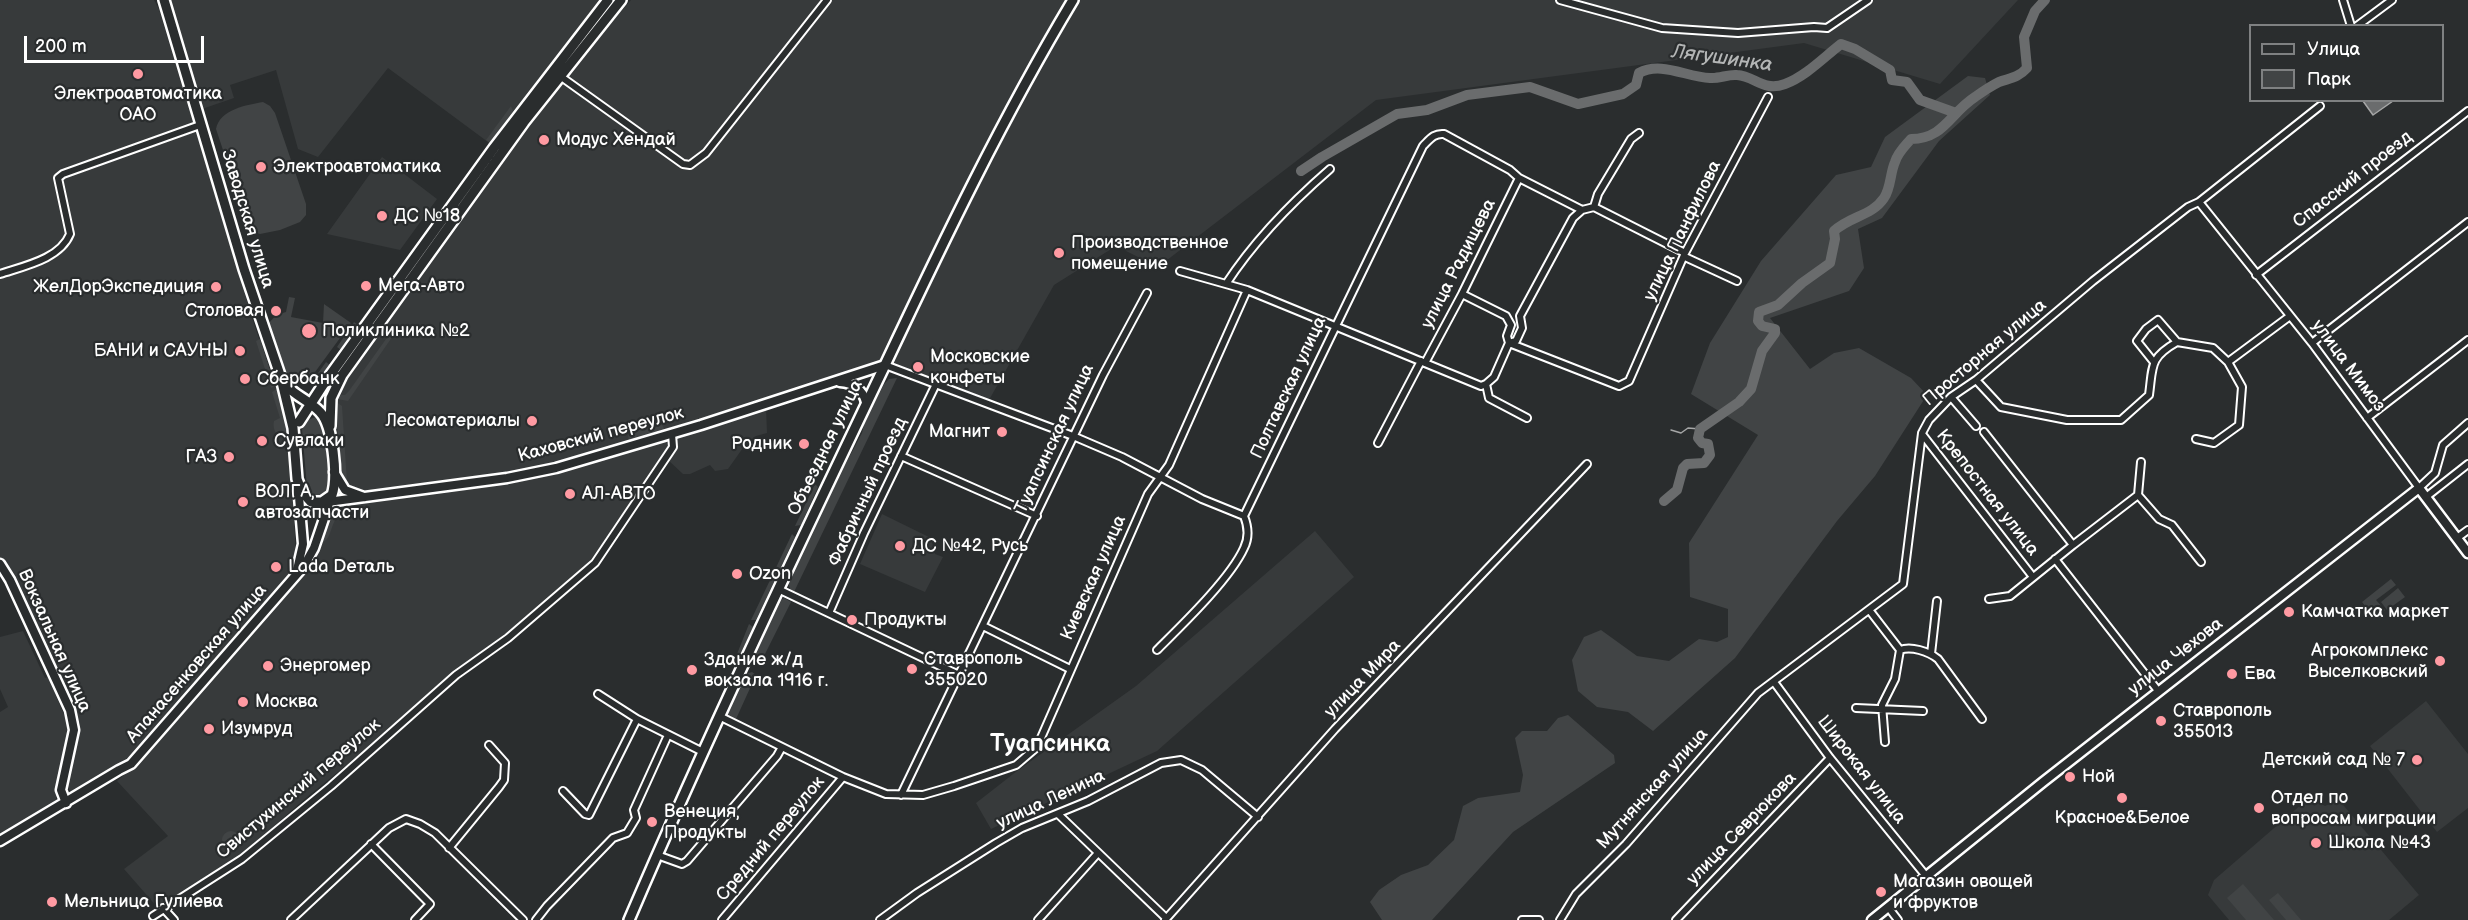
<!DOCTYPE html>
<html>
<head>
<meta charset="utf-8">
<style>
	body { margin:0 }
	#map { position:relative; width:2468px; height:920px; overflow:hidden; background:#2a2d2e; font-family:"Balsamiq Sans",sans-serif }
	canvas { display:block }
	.legend { position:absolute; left:2249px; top:24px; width:195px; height:78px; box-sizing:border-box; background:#2a2d2e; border:2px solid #7f8182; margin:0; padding:8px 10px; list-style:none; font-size:18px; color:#fff }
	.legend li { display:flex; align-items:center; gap:12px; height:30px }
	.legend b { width:30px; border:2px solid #7f8182 }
	.scale { position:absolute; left:24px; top:36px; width:180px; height:27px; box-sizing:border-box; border:3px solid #fff; border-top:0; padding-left:8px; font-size:18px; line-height:21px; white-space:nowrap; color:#fff; -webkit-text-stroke:4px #2a2d2e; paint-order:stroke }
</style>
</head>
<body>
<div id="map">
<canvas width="2468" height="920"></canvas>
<ul class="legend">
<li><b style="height:8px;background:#2a2d2e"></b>Улица</li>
<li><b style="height:16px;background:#414445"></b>Парк</li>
</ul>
<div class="scale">200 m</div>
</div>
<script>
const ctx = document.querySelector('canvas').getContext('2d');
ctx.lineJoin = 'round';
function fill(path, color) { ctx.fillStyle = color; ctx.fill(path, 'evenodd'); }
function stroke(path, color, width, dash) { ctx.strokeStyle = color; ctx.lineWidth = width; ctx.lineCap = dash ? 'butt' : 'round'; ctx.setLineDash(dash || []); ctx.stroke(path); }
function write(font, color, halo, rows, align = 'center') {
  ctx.font = font + ' "Balsamiq Sans",sans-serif'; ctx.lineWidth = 4.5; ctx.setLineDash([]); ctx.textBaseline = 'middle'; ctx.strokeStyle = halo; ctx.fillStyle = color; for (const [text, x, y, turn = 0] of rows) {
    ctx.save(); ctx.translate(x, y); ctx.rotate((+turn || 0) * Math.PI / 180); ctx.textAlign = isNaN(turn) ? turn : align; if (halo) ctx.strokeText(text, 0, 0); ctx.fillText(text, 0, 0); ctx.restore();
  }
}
fill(new Path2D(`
	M0,0h154l5,9 94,312 37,107 6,131 -4,13 -147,174 -71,48 -8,-7 14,-63 -80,-166z
	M167,0h435l-110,145 -104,-77 -70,89 -20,-8 -22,-79 -46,15 4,13 -35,12z
	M631,0h438l-96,179 -92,182 -28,11 -288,88 -65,15 -133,19 -20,-6 -11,-18 -2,-36v-35l11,-23 148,-206 72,-94z
	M1078,0h940l-78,84 -136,-41 -428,57 -218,167 -42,-21 -62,39 -65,115 -99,-36 149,-296z
	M382,157l55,42 -37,51 -73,-16z
	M766,407l1,26 -11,3 -11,9 -17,24 -13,2 -5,-6 -20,9h-7l-16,-15 6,-23z
	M662,441l8,3 -1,5 -82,116 -83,72 -59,42 -60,55 -78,63 -72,63 -11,5 -66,43 -34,-39 44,-33 -51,-55 33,-29 157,-183 21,-48 7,-9 14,-9 154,-20 54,-10z
	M882,514l49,24 4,16 8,3 -18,35 -65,-28z
	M1315,531l39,46 -197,174 -166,78 -15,-26 41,-32 119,-85z
	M23,631l22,47 3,-1 23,54 -15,68 -5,8 -51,28v-123l8,-5 -8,-18v-52z
	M2426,701l42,53v54l-31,24 -67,-86z
	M2310,797l15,9 14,-6 80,95 -30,25h-160l-21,-25 6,-15z`), '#373a3b');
fill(new Path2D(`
	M1968,76l17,2 5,17 -51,46 -57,77 -24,11 6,39 -15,23 -79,27 40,51 24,-16 25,-5 52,30 16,17 -52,81 -38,45 -102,137 -82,73 -25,-19 -31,-5 -19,-16 -6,-31 12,-23 17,-7 36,26 32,5 30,-22 18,3 11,-5v-28l-38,-12 -1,-54 69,-108 -67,-41 19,-51 51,-82 75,-86 35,-8 14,-30z
	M263,102l7,4 5,7 31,91v11l-6,7 -20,8 -20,4 -6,-2 -6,-7 -32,-96c4,-20 31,-24 47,-27z
	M511,106l2,5 -23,32 -4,-3z
	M289,297l6,1 -4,19 32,6 1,-19 27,19 -44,60 -18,-3 -20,-57 7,-8 10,-3z
	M354,322l4,3 -17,25 -4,-3z
	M396,325l3,2 -51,74 -11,-2 2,-4h6l4,-4z
	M260,339l15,47 -4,2 -15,-47z
	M326,362l4,3 -15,22 -5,-3z
	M897,378l-103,214 -3,-1 -3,-8 56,-116 18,-34 2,-9 20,-40 5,-5z
	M277,389l11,33 2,16 -4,2c-9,-3 -14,-10 -12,-19l6,-3 -8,-26z
	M336,402l6,4 5,76 -7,-12z
	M316,417l8,10 5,58 -3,8 -9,4 -5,-2 -5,-8 -5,-58 2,-8z
	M659,423l4,3 1,3 -35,10 -1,-3 3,-5z
	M815,484l3,3 -17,38 -6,1z
	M349,506l-1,4c-20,6 -13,27 -26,33 6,-16 9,-32 27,-37z
	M792,534l3,3 -39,83h-5z
	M2391,579l5,6 -20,15 9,10 -10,9 -13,-17z
	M2398,588l7,9 -18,13 -6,-8z
	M784,598l7,4 -32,64 -5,-5v-6l25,-54z
	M749,624l4,3 -15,32h-3z
	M752,672l4,3 -20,44 -5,-1 -4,-4 19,-40z
	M1568,715l46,40 1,8 -102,69 -81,88h-50l-12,-18 9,-12 22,-15 27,-10 26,-25 9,-34 15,-8 42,-6 3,-17 -8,-37 7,-7h25l11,-13z
	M222 840a9 9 0 1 1 18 0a9 9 0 1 1-18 0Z
	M2243,884l31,36h-28l-19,-22z
	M2278,893l23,27h-15l-17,-20z`), '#414445');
const water = new Path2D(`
	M2363,101h30l-20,14z`);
fill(water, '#6a6c6d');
stroke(water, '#a6a7a7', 1.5);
stroke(new Path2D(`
	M1671,430l10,3 7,-5 12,1`), '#a6a7a7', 1.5);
stroke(new Path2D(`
	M1301,171l21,-14 75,-43 30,-4 40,-15 63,-8 48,17 45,-10 13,-9 3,-12c22,-12 47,4 71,5 9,1 18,-4 27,-3 18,1 26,17 48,9 21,-8 38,-26 56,-40l14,5 35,21 2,10 15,2 13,18 36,13
	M1664,501l13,-11 6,-22 4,-4 17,-1 6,-8 -2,-11 -6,-1 -4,-5 2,-9 39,-27 12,-13 11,-38 13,-18v-4l-13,-3 -4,-5 1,-9 19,-7 24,-22 28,-20 5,-24 -1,-8c16,-15 38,-15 50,-33 7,-10 6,-25 11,-36 3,-10 10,-16 16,-23 33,0 39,-26 64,-42 7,-5 16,-11 24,-15 11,-4 19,-4 28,-14l-3,-31 11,-26 10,-11`), '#6a6c6d', 10);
const street = new Path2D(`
	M1560,0l102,28 76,5 76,-6 13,1 41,-28
	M2343,0l8,26
	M2357,26l35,-26
	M560,76l123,88 7,1 16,-12 121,-153
	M2199,202l113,141 107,145 16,-15 8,-28 25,-22
	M1594,207l91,46
	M1685,257l52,24
	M1180,271l67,19 234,96 5,-2 3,14 38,20
	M0,274c24,-8 60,-15 70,-40l-12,-56 5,-4 137,-49
	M2256,275l212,-164
	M1226,284c28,-43 65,-81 104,-115
	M1462,294l44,22 5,9 -4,11 2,7 110,43 10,-5 56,-128 83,-156
	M2177,342l36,6 15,14 62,-46
	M2312,343l156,-121
	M1425,363l37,-69 57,-116
	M885,365l188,71 49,21 80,42 42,17
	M1976,380l25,27 66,13h54l28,-25c4,-29 0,-37 28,-53l-19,-22 -12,9 -9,12 16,20
	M1486,384l8,-7 15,-34 7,-2 6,-13 -2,-12 53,-98 9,-8 12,-3 4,-13 33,-55 8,-6
	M1951,397l25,29
	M2367,418l101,-78
	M1984,432l89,113 -63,51 -21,3
	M1922,434l111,143
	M2196,439l18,4 25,-18 3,-38 -14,-25
	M1378,443l43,-82
	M901,456l136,60
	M2138,495l21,24 13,6 29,37
	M2426,497l42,-33
	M2457,538l11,-8
	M2073,545l65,-50 3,-33
	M2055,559l104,133
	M778,589l181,86
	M1870,611l30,39 -5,29 -13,26 3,37
	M829,613l35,-80 72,-149
	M983,626l87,43
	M1157,650c25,-25 73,-71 87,-102 5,-10 4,-22 0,-32l179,-370c7,-7 11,-13 21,-12l66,36 9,8 63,32
	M1900,650c11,-4 28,1 38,9l44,60
	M1931,654l6,-53
	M1774,682l56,76 96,118
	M598,694l39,25 66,33
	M1856,708l67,3
	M719,716l124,61 43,17 37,1 31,-9 62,-21 21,-18 111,-253 21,-29 78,-175
	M563,791l22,23 4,1 48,-96
	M901,795l202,-420 44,-82
	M1058,814l108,104
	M371,844l59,60 -15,16
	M449,848l50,-61 5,-7 1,-17 -16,-18
	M657,855l25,9 5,-3 90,-105 5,-9
	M1888,907l10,13
	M163,908l11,12
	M153,916l89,-57 89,-73 125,-111 52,-37 87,-75 78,-116 -1,-13
	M291,920l98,-92 17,-9 14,5 15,9 88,87
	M536,920l11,-14 66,-68 14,-5 9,-15 -2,-8 34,-75
	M722,920l121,-143
	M880,920l37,-27 79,-50 26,-15 66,-27 73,-38 20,-3 21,10 56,47
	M1038,920l60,-67
	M1165,920l170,-191 252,-265
	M1522,920h17
	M1560,920l16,-26 50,-50 132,-151 145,-109 19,-151 7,-13 22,-23 25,-17 117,-99 95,-74 11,-5 121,-96
	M1676,920l154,-162`);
const secondary = new Path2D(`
	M840,382c13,1 23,8 26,20
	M334,472l11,18 19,7
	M320,503l187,-25 49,-10 145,-43 184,-60
	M0,564l10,16 60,130 4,20 -13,60 5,13
	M297,570l6,-26 -5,-59
	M0,841l119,-71 12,-6 173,-198 10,-18 17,-50
	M1872,920l171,-138 376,-294 49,65`);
const primary = new Path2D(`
	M164,0l80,269 37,109 12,50 4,51 5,13 9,10h11l10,-7c6,-17 1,-70 -12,-83 -13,-14 -28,-16 -39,-34
	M299,422l24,-37 171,-237 114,-148
	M330,426l1,-28 11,-23 182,-253 97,-122
	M629,920c80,-187 168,-371 256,-555 58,-123 118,-248 188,-365`);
stroke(street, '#fff', 10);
stroke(secondary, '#fff', 13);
stroke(primary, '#fff', 14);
stroke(street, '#2a2d2e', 6);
stroke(secondary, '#2a2d2e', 8);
stroke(primary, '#2a2d2e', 9);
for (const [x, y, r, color] of [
	[138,74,6,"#ff9aa2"],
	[544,140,6,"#ff9aa2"],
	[261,167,6,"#ff9aa2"],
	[382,216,6,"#ff9aa2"],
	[1059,253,6,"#ff9aa2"],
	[366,286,6,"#ff9aa2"],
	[216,287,6,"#ff9aa2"],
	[276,311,6,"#ff9aa2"],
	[309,331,8,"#ff9aa2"],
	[240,351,6,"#ff9aa2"],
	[918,367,6,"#ff9aa2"],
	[245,379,6,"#ff9aa2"],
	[532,421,6,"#ff9aa2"],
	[1002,432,6,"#ff9aa2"],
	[262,441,6,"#ff9aa2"],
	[804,444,6,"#ff9aa2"],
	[229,457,6,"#ff9aa2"],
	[570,494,6,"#ff9aa2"],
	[243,502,6,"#ff9aa2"],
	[900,546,6,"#ff9aa2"],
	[276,567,6,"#ff9aa2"],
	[737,574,6,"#ff9aa2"],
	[2289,612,6,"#ff9aa2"],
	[852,620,6,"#ff9aa2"],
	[2440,661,6,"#ff9aa2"],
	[268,666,6,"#ff9aa2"],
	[912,669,6,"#ff9aa2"],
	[692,670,6,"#ff9aa2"],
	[2232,674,6,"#ff9aa2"],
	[243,702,6,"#ff9aa2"],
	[2161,721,6,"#ff9aa2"],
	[209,729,6,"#ff9aa2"],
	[2417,760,6,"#ff9aa2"],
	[2070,777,6,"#ff9aa2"],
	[2122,798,6,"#ff9aa2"],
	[2259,808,6,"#ff9aa2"],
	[652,822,6,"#ff9aa2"],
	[2316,843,6,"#ff9aa2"],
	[1881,892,6,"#ff9aa2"],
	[52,902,6,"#ff9aa2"]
]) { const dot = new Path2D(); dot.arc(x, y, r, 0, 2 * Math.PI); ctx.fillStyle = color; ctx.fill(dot); stroke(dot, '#2a2d2e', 2); }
write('18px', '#fff', '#2a2d2e', [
	["Электроавтоматика",138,94,"center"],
	["ОАО",138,115,"center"],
	["Модус Хендай",556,140],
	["Электроавтоматика",273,167],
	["ДС №18",394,216],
	["Производственное",1071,243],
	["помещение",1071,264],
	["Мега-Авто",378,286],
	["ЖелДорЭкспедиция",204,287,"right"],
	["Столовая",264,311,"right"],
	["Поликлиника №2",322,331],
	["БАНИ и САУНЫ",228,351,"right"],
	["Московские",930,357],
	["конфеты",930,378],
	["Сбербанк",257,379],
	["Лесоматериалы",520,421,"right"],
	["Магнит",990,432,"right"],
	["Сувлаки",274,441],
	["Родник",792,444,"right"],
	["ГАЗ",217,457,"right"],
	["ВОЛГА,",255,492],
	["автозапчасти",255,513],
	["АЛ-АВТО",582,494],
	["ДС №42, Русь",912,546],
	["Lada Dеталь",288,567],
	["Ozon",749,574],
	["Камчатка маркет",2301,612],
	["Продукты",864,620],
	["Агрокомплекс",2428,651,"right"],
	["Выселковский",2428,672,"right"],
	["Ставрополь",924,659],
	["355020",924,680],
	["Здание ж/д",704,660],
	["вокзала 1916 г.",704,681],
	["Энергомер",280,666],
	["Ева",2244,674],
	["Москва",255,702],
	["Ставрополь",2173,711],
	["355013",2173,732],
	["Изумруд",221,729],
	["Детский сад № 7",2405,760,"right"],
	["Ной",2082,777],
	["Отдел по",2271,798],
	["вопросам миграции",2271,819],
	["Венеция,",664,812],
	["Продукты",664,833],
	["Красное&Белое",2122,818,"center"],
	["Школа №43",2328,843],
	["Магазин овощей",1893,882],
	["и фруктов",1893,903],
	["Мельница Гулиева",64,902]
], 'left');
write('18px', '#fff', '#2a2d2e', [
	["Спасский проезд",2353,180,-38],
	["Заводская улица",247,219,73],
	["улица Панфилова",1683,231,-64],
	["улица Радищева",1459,264,-63],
	["Просторная улица",1985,353,-40],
	["улица Мимоз",2348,366,53],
	["Полтавская улица",1289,388,-65],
	["Каховский переулок",601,435,-15],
	["Туапсинская улица",1055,439,-65],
	["Объездная улица",826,448,-64],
	["Фабричный проезд",868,492,-65],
	["Крепостная улица",1987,493,52],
	["Киевская улица",1094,578,-66],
	["Вокзальная улица",54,641,66],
	["улица Чехова",2176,657,-38],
	["Апанасенковская улица",197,664,-49],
	["улица Мира",1363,679,-46],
	["Широкая улица",1861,770,52],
	["Свистухинский переулок",299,789,-40],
	["Мутнянская улица",1653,789,-48],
	["улица Ленина",1051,800,-25],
	["улица Севрюкова",1742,829,-46],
	["Средний переулок",771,839,-50]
]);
write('italic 20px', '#b4b6b6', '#2a2d2e', [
	["Лягушинка",1722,59,8]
]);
write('bold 24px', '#fff', '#2a2d2e', [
	["Туапсинка",1050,745]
]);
</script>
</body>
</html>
